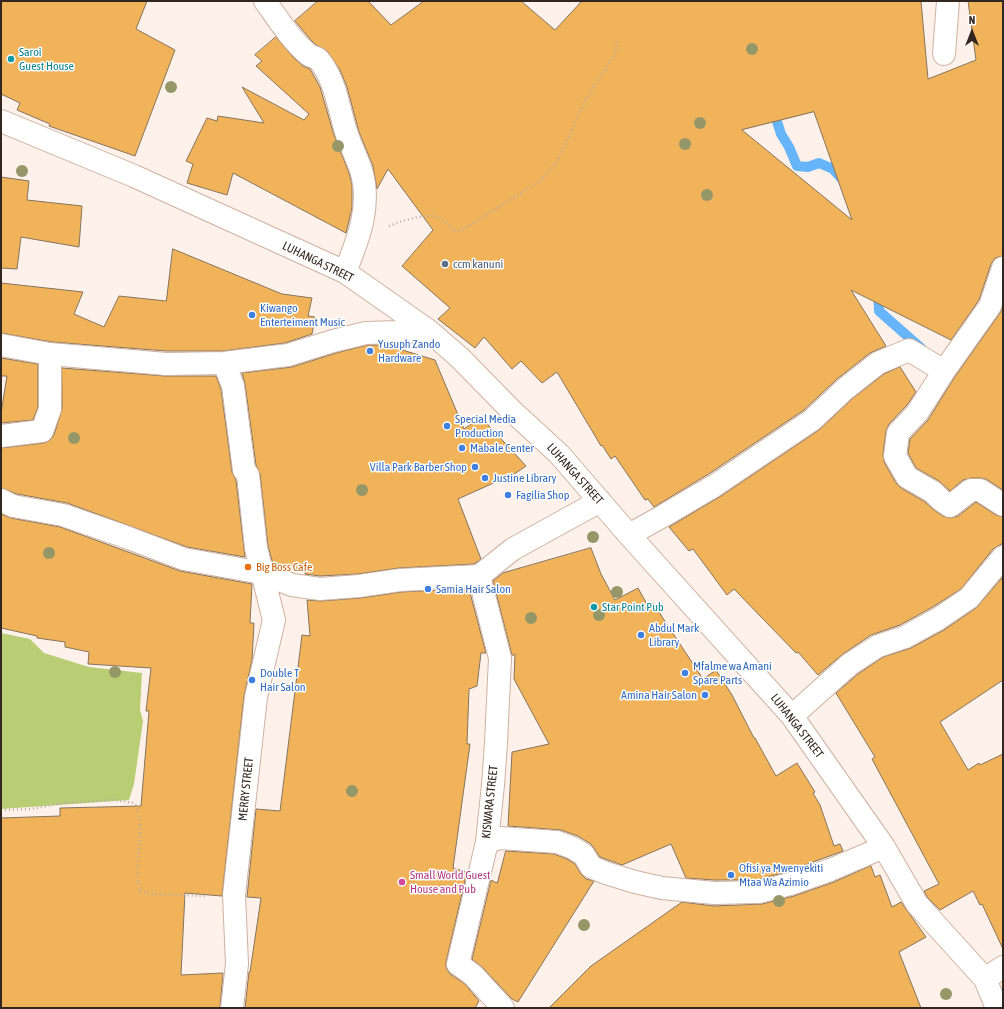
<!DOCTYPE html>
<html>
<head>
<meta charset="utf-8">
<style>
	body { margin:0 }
	#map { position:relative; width:1004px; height:1009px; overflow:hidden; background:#fdf1ea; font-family:"Asap Condensed",sans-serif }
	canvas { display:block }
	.frame { position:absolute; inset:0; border:2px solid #322720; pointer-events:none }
	.north { position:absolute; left:952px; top:12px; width:40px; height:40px; -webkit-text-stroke:3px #fff; paint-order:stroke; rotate:0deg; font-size:11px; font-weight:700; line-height:16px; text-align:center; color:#322720 }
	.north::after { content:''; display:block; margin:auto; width:14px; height:18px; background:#322720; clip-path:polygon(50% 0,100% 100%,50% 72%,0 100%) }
</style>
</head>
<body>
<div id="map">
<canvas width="1004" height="1009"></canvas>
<div class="frame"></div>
<div class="north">N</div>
</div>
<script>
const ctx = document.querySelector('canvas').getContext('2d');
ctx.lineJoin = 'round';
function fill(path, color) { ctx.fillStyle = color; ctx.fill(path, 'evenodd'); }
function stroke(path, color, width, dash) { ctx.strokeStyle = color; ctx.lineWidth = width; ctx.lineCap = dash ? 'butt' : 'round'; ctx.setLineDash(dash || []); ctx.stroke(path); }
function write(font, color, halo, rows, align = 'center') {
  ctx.font = font + ' "Asap Condensed",sans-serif'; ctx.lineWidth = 3; ctx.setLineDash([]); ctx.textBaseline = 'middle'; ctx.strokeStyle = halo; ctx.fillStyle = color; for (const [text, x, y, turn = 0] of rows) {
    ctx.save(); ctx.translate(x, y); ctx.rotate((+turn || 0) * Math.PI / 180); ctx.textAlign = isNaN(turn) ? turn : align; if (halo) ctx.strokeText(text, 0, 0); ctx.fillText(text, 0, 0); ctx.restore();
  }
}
fill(new Path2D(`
	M1,633l29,6 14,14 45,14 53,6 -2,37 3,11 -9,63 -5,16 -128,9z`), '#b8cd74');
stroke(new Path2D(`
	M773,109l8,25 8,13 8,19 11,1 11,-4 14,6 11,12
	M878,291l1,20 42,37`), '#66b4fa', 10);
const building = new Path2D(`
	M1,1h146l-11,28 39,21 -40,106 -86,-30 1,-2 -33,-14 3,-7 -19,-9z
	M318,1h50l23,24 33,-24h97l34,29 27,-29h339l7,78 48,-19 -8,-59h35v255l-8,2 -4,6 -12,36 -28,40 -100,-50 35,56 -16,7 -33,26 -33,31 -97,65 -53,32 -6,-8 -3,1 -30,-44 -4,3 -9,-14 -1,1 -44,-74 -15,11 -21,-22 -9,8 -28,-32 -9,11 -37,-29 12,-11 -48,-42 31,-36 -45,-61 -11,20 -4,-23 -14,-34 -12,-45 -7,-17 -13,-19 -11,-6 -5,-5 -16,-19zM814,112l38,108 -110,-90z
	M276,37l18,21 9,8 7,3 10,18 14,48 15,38 3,12v23l-6,25 -113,-60 -6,22 -40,-12 6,-19 -7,-3 21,-43 10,3 1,-5 46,7 -22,-36 62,33 5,-6 -53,-48 6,-5 -7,-6z
	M1,177l28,4 -2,19 55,6 -3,41 -58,-10 -4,32 -16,-1z
	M173,249l109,45 30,4 -4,18 7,1 -3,17 -27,9 -62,8h-57l-114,-9 -51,-9v-50l82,9 -9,22 30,13 15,-31 47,5z
	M1003,307v183l-17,-11 -6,-1h-9l-8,2 -13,11 -11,-10 -23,-13 -8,-15 2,-14 18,-19 26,-42 46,-65z
	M368,345h18l49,15 29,69 17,-12 45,49 -25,17 -3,-2 -40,18 23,60 -7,5 -75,4 -41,6 -38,2 -15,-2v-6l-18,1 -14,-5 -5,-18 -8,-72 -4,-9 -11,-81 -3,-11 50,-6 44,-14z
	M1,358l37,6v43l-5,13 -32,3v-10l6,-37h-6z
	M900,367l16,25 -9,13 -18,19 -3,7 -3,23 1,8 12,21 5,5 24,14 9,8 9,6 7,2 8,-2 18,-14 20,13 7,2v26l-10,6 -32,40 -30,19 -31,17 -29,10 -28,19 -25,21 -20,-23 -2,1 -62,-64 -7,6 -34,-46 -4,2 -20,-24 52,-31 98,-66 34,-32 31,-24z
	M62,368l103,8h51l5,13 11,83 4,8 9,77 -58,-10 -120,-44 -50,-9 -16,-6v-40l43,-5 6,-3 4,-5 8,-26z
	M1,514l10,4 49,9 120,44 72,13 -2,39h4l-2,37 -8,36 -22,200 -37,-3 -4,82 42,-2 -3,35h-219v-190l59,-2v-8l81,-2 8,-95h-3l5,-43 -63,-4 1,-12 -24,-5v-5l-28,-4v-2l-36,-8z
	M591,548l10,26 14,26 23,-12 10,18 5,-3 50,76 13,-9 16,25 22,43h1l21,38 21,-13 18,29 -2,1 7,12 14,41 6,-2 3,7 -57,21 -29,8h-43l-28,-2 -15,-34 -49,21 -22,-8 -9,-13 -13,-8 -17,-6 -53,-4 4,-74 37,-8 -35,-65 1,-24h-3l-19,-74 10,-8z
	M1003,577v103l-63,42 28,48 11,-7 1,2 23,-11v195l-21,-45 -2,1 -7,-14 -33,19 -13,-13 -3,-6 15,-7 -67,-125 3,-2 -39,-64 22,-19 25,-17 28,-9 33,-18 32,-22z
	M469,589l17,64h-5l-4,33 -8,3 -2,55h3l-17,124 14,4 -21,90v6l4,6 15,10 14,17 -4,7h-230l4,-36h1l11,-74 -14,-1 9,-88 24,2 22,-176 8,1 -3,-36 14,1 39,-3 41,-6z
	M506,851l48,3 13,5 8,5 6,10 5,5 8,2 -76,121 -6,-3 -30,-32 -10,-8 19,-79 6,3z
	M871,866l4,11 5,-2 12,32 9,-5 25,35 -27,15 22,56h-372l42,-42 91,-64 32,4 48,-2 32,-8 40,-14z`);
fill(building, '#f0b359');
stroke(building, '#85735d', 1);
const minor = new Path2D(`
	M265,1c13,18 26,39 44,54 3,2 8,2 10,5 15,18 19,43 25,65 4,16 12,30 17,45 11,36 -3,70 -16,102
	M944,54l4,-53
	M1,121l133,55 211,96 84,59 31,27 51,52 48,44 70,81 163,181 92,131 33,57 68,75 12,29
	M1003,268l-13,38 -46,65 -27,42 -19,20 -3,23 12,21 26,15 8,8 9,6 21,-16h9l23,15
	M1,345l49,9 116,10 58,-1 64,-8 45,-14 33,-8 63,-2
	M224,363l9,23 11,84 4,5 8,73 18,72 -18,77 -22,198 3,69 -5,44
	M1,436l41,-5 8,-22v-55
	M1,500l12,6 50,9 63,22 58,22 78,14 30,12 28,4 39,-3 41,-6 79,-4 34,-27 87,-48
	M629,535l34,-19 51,-30 98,-66 33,-31 33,-26 31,-13 35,21
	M479,576l21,82 -4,85 -3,42 -6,57 -29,122 15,11 30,33
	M792,716l58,-52 28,-18 27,-9 33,-18 31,-21 34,-41
	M487,842l13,-4 57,4 16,6 11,7 7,12 15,6 29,9 27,6 52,5 45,-1 31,-8 40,-14 54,-23
	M985,979l18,-12`);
stroke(minor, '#ceb2a1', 24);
stroke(new Path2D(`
	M389,226c12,-5 39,-14 51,-8 6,5 10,11 18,13l9,-4 73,-46 17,-19 29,-63 29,-45 2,-13
	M1,810l30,-1 32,-6 33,-2 18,-1 20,3c10,10 3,55 4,70 0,7 1,13 2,19l10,2 56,2`), '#b7aca5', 2.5, [1, 3]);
stroke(minor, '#fff', 22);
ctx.fillStyle = '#959769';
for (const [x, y] of [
	[752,49],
	[171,87],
	[700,123],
	[685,144],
	[338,146],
	[22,171],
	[707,195],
	[74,438],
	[362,490],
	[593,537],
	[49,553],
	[617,592],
	[599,615],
	[531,618],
	[115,672],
	[352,791],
	[779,901],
	[584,925],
	[946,994]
]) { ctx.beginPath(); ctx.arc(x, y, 6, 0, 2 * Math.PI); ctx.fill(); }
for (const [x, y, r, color] of [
	[11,59,4,"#0f9aa8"],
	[445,264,4,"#5c6f8a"],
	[252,315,4,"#3f7fe0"],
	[370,351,4,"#3f7fe0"],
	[447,426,4,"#3f7fe0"],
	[462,448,4,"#3f7fe0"],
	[475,467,4,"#3f7fe0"],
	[485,478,4,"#3f7fe0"],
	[508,495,4,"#3f7fe0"],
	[248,567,4,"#e8710a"],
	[428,589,4,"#3f7fe0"],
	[594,607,4,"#0f9aa8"],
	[641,635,4,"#3f7fe0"],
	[685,673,4,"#3f7fe0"],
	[252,680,4,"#3f7fe0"],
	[705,695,4,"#3f7fe0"],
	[731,875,4,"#3f7fe0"],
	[402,882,4,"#d1479c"]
]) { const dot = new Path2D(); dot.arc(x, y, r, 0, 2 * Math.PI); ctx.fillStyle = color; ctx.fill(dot); stroke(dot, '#fff', 1.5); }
write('12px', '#0d838f', '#fff', [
	["Saroi",19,52],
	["Guest House",19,66],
	["Star Point Pub",602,607]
], 'left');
write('12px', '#322720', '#fff', [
	["LUHANGA STREET",318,262,26],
	["LUHANGA STREET",575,474,48],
	["LUHANGA STREET",797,726,52],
	["MERRY STREET",246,789,-84],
	["KISWARA STREET",490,802,-84]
]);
write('12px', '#4e5e75', '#fff', [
	["ccm kanuni",453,264]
], 'left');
write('12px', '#366cbe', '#fff', [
	["Kiwango",260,308],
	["Enterteiment Music",260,322],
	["Yusuph Zando",378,344],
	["Hardware",378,358],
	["Special Media",455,419],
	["Production",455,433],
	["Mabale Center",470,448],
	["Villa Park Barber Shop",467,467,"right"],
	["Justine Library",493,478],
	["Fagilia Shop",516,495],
	["Samia Hair Salon",436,589],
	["Abdul Mark",649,628],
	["Library",649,642],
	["Mfalme wa Amani",693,666],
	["Spare Parts",693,680],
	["Double T",260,673],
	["Hair Salon",260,687],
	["Amina Hair Salon",697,695,"right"],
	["Ofisi ya Mwenyekiti",739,868],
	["Mtaa Wa Azimio",739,882]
], 'left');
write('12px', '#c56008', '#fff', [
	["Big Boss Cafe",256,567]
], 'left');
write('12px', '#b23c85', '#fff', [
	["Small World Guest",410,875],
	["House and Pub",410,889]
], 'left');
</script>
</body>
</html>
